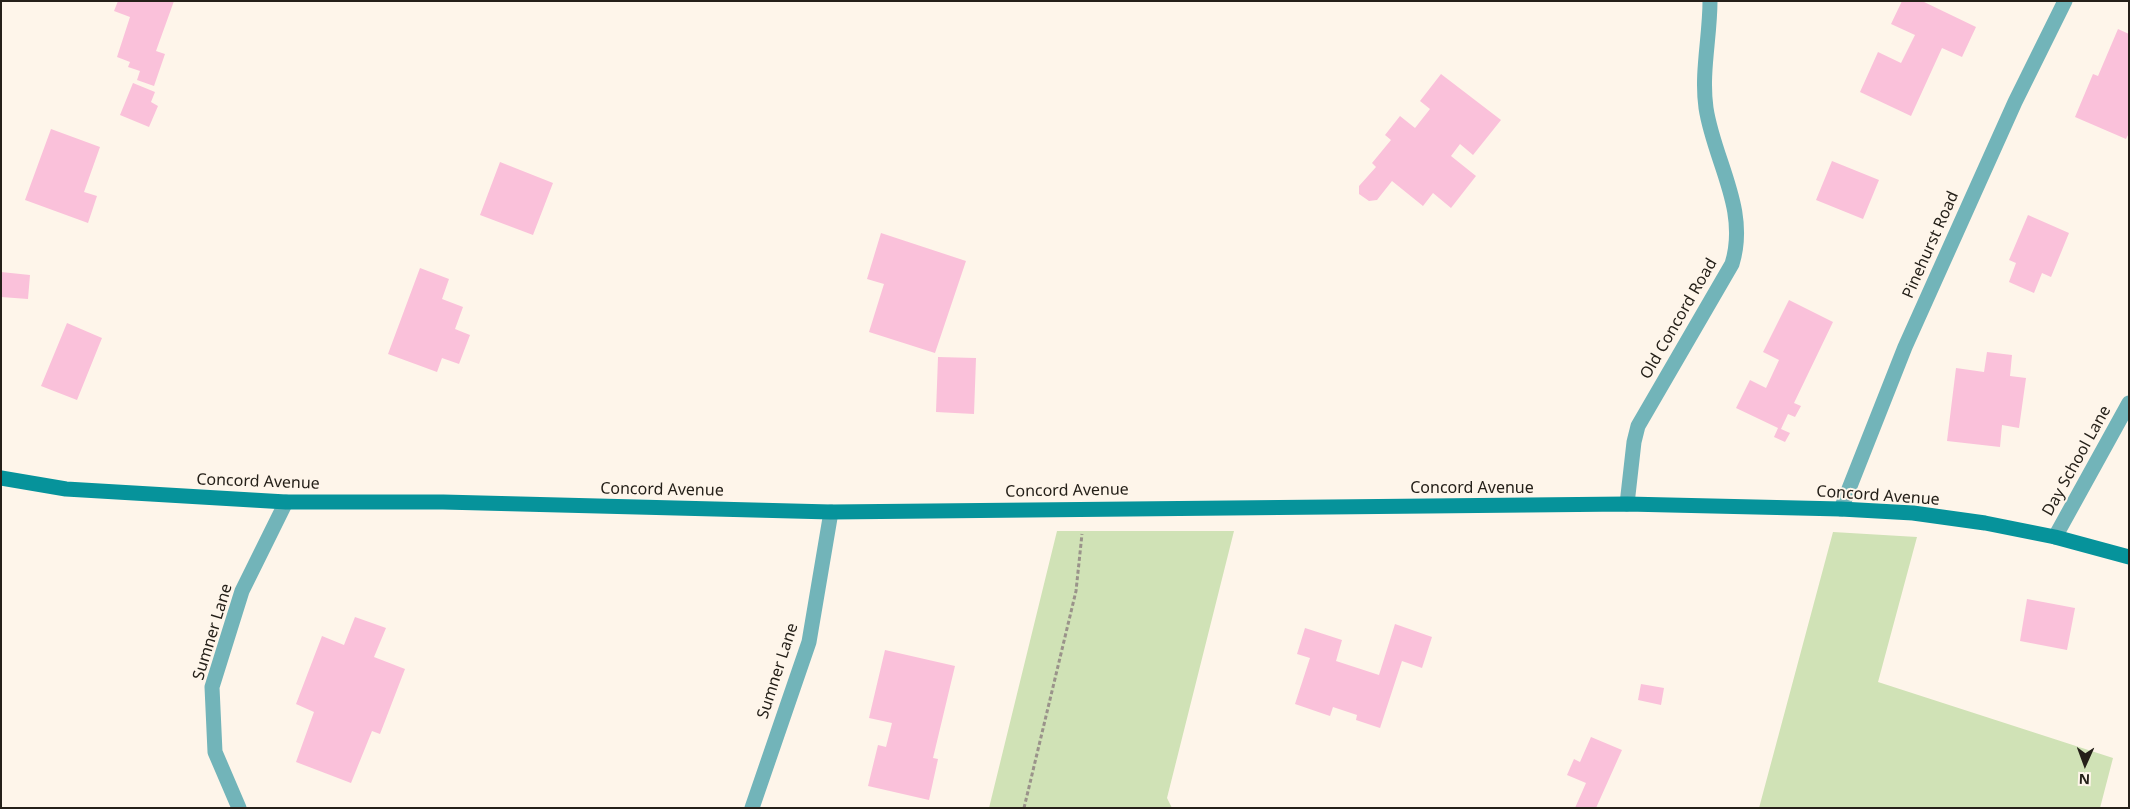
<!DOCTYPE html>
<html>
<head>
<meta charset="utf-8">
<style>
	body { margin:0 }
	#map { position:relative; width:2130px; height:809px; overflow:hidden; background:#fef5ea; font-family:"Noto Sans",sans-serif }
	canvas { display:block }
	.frame { position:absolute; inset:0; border:2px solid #252019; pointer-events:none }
	.north { position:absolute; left:2060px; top:739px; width:50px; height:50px; -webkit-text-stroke:4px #fef5ea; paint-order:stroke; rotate:182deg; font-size:14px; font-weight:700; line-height:20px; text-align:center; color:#252019 }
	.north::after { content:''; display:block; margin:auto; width:18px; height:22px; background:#252019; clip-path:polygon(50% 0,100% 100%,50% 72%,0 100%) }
</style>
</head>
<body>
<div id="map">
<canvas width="2130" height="809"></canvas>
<div class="frame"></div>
<div class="north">N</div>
</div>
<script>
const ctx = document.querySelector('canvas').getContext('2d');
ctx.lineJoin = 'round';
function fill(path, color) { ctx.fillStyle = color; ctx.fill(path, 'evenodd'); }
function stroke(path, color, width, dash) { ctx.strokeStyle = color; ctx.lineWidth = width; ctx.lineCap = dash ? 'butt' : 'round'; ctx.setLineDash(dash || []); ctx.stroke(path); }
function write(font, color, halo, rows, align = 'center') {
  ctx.font = font + ' "Noto Sans",sans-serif'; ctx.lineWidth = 4; ctx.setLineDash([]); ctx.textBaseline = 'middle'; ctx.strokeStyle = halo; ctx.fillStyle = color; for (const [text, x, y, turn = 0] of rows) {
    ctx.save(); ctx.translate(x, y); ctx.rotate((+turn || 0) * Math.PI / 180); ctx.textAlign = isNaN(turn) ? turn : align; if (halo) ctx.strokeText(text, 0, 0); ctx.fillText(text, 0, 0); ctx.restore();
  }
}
fill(new Path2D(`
	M1057,531h177l-67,267 5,10h-183z
	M1833,532l84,5 -39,145 235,76 -13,50h-341z`), '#d0e2b6');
fill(new Path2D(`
	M118,1h56l-18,50 9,3 -11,32 -17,-6 3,-9 -12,-4 2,-5 -13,-5 13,-40 -16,-6z
	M1902,1h20l54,26 -14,30 -20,-9 -31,68 -51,-24 18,-40 23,11 14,-28 -24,-11z
	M2118,29l11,5v99l-3,6 -51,-22 18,-43 5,2z
	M1441,74l60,46 -28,35 -13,-11 -9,12 25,20 -25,32 -18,-15 -10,13 -31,-25 -15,19 -8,1 -10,-7v-8l17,-19 -4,-4 19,-23 -6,-5 15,-19 15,12 15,-19 -10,-8z
	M133,83l22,9 -4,10 7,4 -9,21 -29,-12z
	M51,129l49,18 -16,45 13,4 -9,27 -63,-23z
	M1832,161l47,19 -16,39 -47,-19z
	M500,162l53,21 -20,52 -53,-20z
	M2028,215l41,18 -18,44 -9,-4 -8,20 -25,-11 7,-19 -7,-3z
	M881,233l85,28 -31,92 -66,-21 15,-48 -17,-5z
	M420,268l29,11 -7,20 21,8 -8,22 15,6 -11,29 -17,-6 -5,14 -49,-18z
	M1,272l29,3 -2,24 -27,-2z
	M1789,300l44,22 -39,81 7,3 -6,11 -7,-3 -7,15 9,4 -5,9 -11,-5 4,-9 -42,-20 14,-28 16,8 13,-28 -16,-8z
	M67,323l35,15 -25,62 -36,-14z
	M1987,352l25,3 -2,21 16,2 -7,50 -17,-3 -2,22 -53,-6 9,-73 28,4z
	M938,357l38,1 -2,56 -38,-2z
	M2027,599l48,9 -8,42 -47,-9z
	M355,617l31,11 -12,29 31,12 -25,65 -8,-3 -21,52 -55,-21 18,-50 -18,-8 26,-68 22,9z
	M1395,624l37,13 -10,31 -20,-7 -22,67 -24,-8 1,-5 -24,-8 -3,9 -35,-12 15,-46 -13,-4 8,-26 37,12 -6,21 43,14z
	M885,650l70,16 -22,92 5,1 -9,41 -61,-14 10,-41 8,2 6,-24 -23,-5z
	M1641,684l23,4 -3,17 -23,-5z
	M1591,737l31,13 -26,58h-21l11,-25 -19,-8 7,-16 6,3z`), '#fac1da');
stroke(new Path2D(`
	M1024,808l52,-217 6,-57`), '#9a938a', 3, [4, 2.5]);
stroke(new Path2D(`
	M1627,504l7,-62 4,-16 94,-162c17,-55 -18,-103 -26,-156 -5,-35 4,-71 4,-107
	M1841,509l64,-162 110,-245 50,-101
	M2055,537l74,-134
	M239,808l-24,-56 -3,-65 30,-96 44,-89
	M752,808l57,-166 22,-130`), '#72b4b9', 15);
stroke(new Path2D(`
	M1,478l65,11 220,13h157l388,10 796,-8 214,5 72,4 72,10 70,14 74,20`), '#06939b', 15);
write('16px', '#252019', '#fef5ea', [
	["Pinehurst Road",1931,245,-66],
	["Old Concord Road",1679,319,-60],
	["Day School Lane",2077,461,-61],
	["Concord Avenue",258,482,2],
	["Concord Avenue",1472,488],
	["Concord Avenue",662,490,1],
	["Concord Avenue",1067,491,-1],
	["Concord Avenue",1878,496,4],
	["Sumner Lane",213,632,-73],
	["Sumner Lane",778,671,-72]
]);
</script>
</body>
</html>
